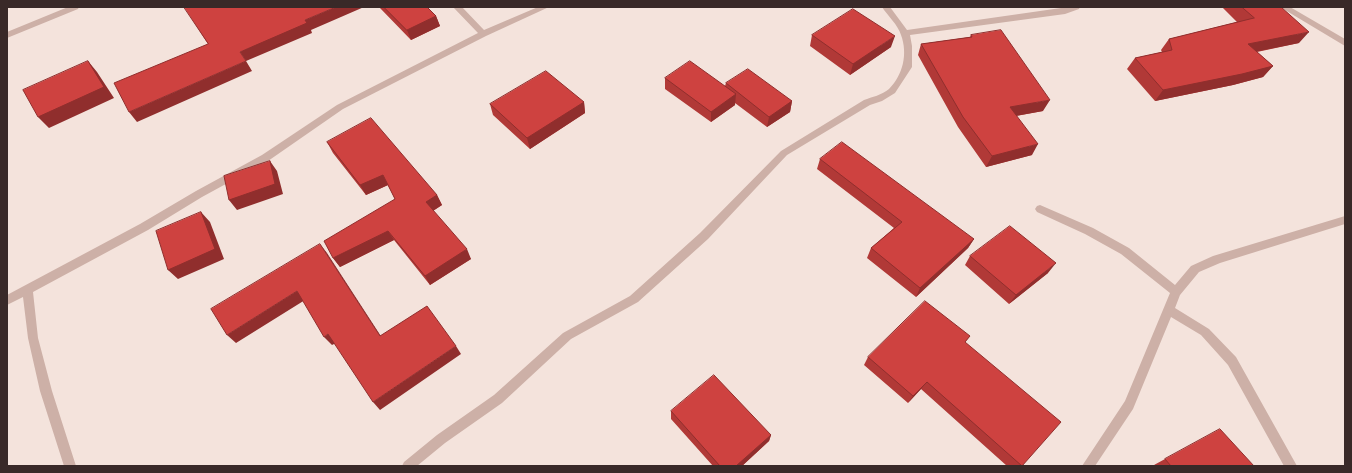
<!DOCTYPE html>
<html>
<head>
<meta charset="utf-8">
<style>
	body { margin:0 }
	#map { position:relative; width:1352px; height:473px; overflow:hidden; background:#f4e3dc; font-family:Inter,sans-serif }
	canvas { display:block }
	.frame { position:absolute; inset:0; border:8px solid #392928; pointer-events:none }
</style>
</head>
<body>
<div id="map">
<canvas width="1352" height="473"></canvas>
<div class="frame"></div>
</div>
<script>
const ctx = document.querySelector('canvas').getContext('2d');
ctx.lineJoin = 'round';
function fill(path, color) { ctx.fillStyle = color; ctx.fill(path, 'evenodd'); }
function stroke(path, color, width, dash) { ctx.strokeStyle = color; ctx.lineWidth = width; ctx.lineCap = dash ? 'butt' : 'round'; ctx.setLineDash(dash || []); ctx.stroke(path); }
fill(new Path2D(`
	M68,7h11l-1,2 -71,29v-6z
	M453,7h9l22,23 54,-23h11l-63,29 -143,73 -75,52 -66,36 -54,33 -115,62 5,46 14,53 24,75h-12l-24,-75 -12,-53 -5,-41 -16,8v-10l133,-71 56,-33 66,-36 75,-50 141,-72z
	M882,7h8l17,23 161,-23h12l-1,2 -14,5 -155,21 2,11v21l-17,26 -13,8 -12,4 -83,50 -79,84 -70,63 -67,37 -69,64 -57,40 -28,23h-15l2,-4 33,-27 57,-40 69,-62 67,-37 70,-63 81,-82 83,-51c8,-3 18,-5 25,-11 14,-14 19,-35 12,-54 -3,-10 -13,-19 -19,-28z
	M1280,7h10l55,32v7z
	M1040,205l53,23 36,20 46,37 16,-19 22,-10 132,-40v8l-125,39 -21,9 -19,23 -5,13 34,21 27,28 61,109h-13l-56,-101 -27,-30 -30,-18 -38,92 -38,57h-13l43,-65 45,-108 -49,-39 -36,-20 -48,-22 -2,-3 2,-3z`), '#cdb0a7');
fill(new Path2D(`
	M379,7h48l9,9 4,10 -29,14z
	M1222,7h59l18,36 -42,9 16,14 -10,11 -30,8 -78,16 -28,-32 8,-11 27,-6 -1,-2 8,-11 68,-17z
	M812,35l79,12 -41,28 -40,-29z
	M971,35l72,76 -27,5 16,39 -46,12 -28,-40 -40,-72 3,-11 49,-7z
	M665,78l60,8 1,-3 66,18 -2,11 -23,15 -32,-24v2l-24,17 -46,-33z
	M584,102l1,11 -55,36 -37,-34 -3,-11z
	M327,142l110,53 5,10 -9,6 38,48 -41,26 -36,-45 -54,27 -7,-9 62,-59 -7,-14 -22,10 -33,-42z
	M820,159l154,80 -6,9 -52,49 -49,-39 4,-10 23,-20 -77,-59z
	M970,256l78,17 -39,31 -44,-39z
	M970,336l-5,6 57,124h-15l-86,-77 -13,14 -44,-38 4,-8z
	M671,411l100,24 -2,6 -27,25h-29l-42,-47z
	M1165,459l89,7h-100v-1z`), '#b13937');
fill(new Path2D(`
	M336,7h28l-53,23 1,3 -66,28 -6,-9 65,-32z
	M436,16l4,10 -29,14 -4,-10z
	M1309,32l-10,11 -60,12 9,-11z
	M895,36l-4,11 -41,28 3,-11z
	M88,61l9,11 17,26 -65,30 -11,-11z
	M246,61l6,10 -115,51 -8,-10z
	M1273,66l-10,11 -30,8 -78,16 8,-11z
	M736,94l-1,11 -24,17v-10z
	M1050,100l-7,11 -39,7 6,-11z
	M792,101l-2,11 -23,15 2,-10z
	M584,102l1,11 -55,36 -3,-11z
	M1038,144l-6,11 -46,12 6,-11z
	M270,161l7,10 6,23 -46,16 -8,-10z
	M383,175l5,10 -22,10 -6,-10z
	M437,195l5,10 -11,7 -5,-10z
	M201,212l9,10 14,37 -46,20 -10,-9z
	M388,231l6,9 -54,27 -7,-9z
	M974,239l-6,9 -52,49 4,-9z
	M320,244l7,9 59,91 -6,-8z
	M467,249l4,10 -41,26 -5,-9z
	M1056,263l-8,10 -39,31 7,-9z
	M297,291l8,9 -69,43 -9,-8z
	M328,334l8,9 -4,2 -8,-8z
	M456,346l5,8 -81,56 -7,-8z
	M927,382l-6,7 -13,14 5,-7z
	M771,435l-2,6 -27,25h-6z`), '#902e2d');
const building = new Path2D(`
	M184,7h152l-31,13 2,3 -67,29 6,9 -117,51 -15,-29 94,-39z
	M384,7h43l9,9 -29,14z
	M1242,7h39l28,25 -61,12 25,22 -31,8 -79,16 -28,-32 37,-8 -3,-11 85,-21z
	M853,9l42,27 -42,28 -41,-29z
	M1001,30l49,70 -40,7 28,37 -46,12 -29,-39 -42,-73 51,-7 -1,-2z
	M88,61l16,26 -66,30 -15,-27z
	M690,61l46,33 -25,18 -46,-34z
	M748,69l44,32 -23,16 -43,-34z
	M546,71l38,31 -57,36 -37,-34z
	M371,118l66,77 -11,7 41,47 -42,27 -37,-45 -55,27 -9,-17 71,-42 -12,-24 -23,10 -33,-43z
	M842,142l132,97 -54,49 -49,-40 31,-26 -82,-63z
	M270,161l5,23 -46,16 -5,-24z
	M201,212l14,37 -47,21 -12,-39z
	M1010,226l46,37 -40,32 -46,-39z
	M320,244l60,92 47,-30 29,40 -83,56 -45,-68 -4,3 -27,-46 -70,44 -16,-26z
	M925,301l45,35 -5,6 96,80 -39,44 -95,-84 -14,14 -45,-39z
	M714,375l57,60 -35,31h-16l-49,-55z
	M1220,429l34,37h-83l-6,-7z`);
fill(building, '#ce4240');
stroke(building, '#902e2d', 1);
</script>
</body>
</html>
